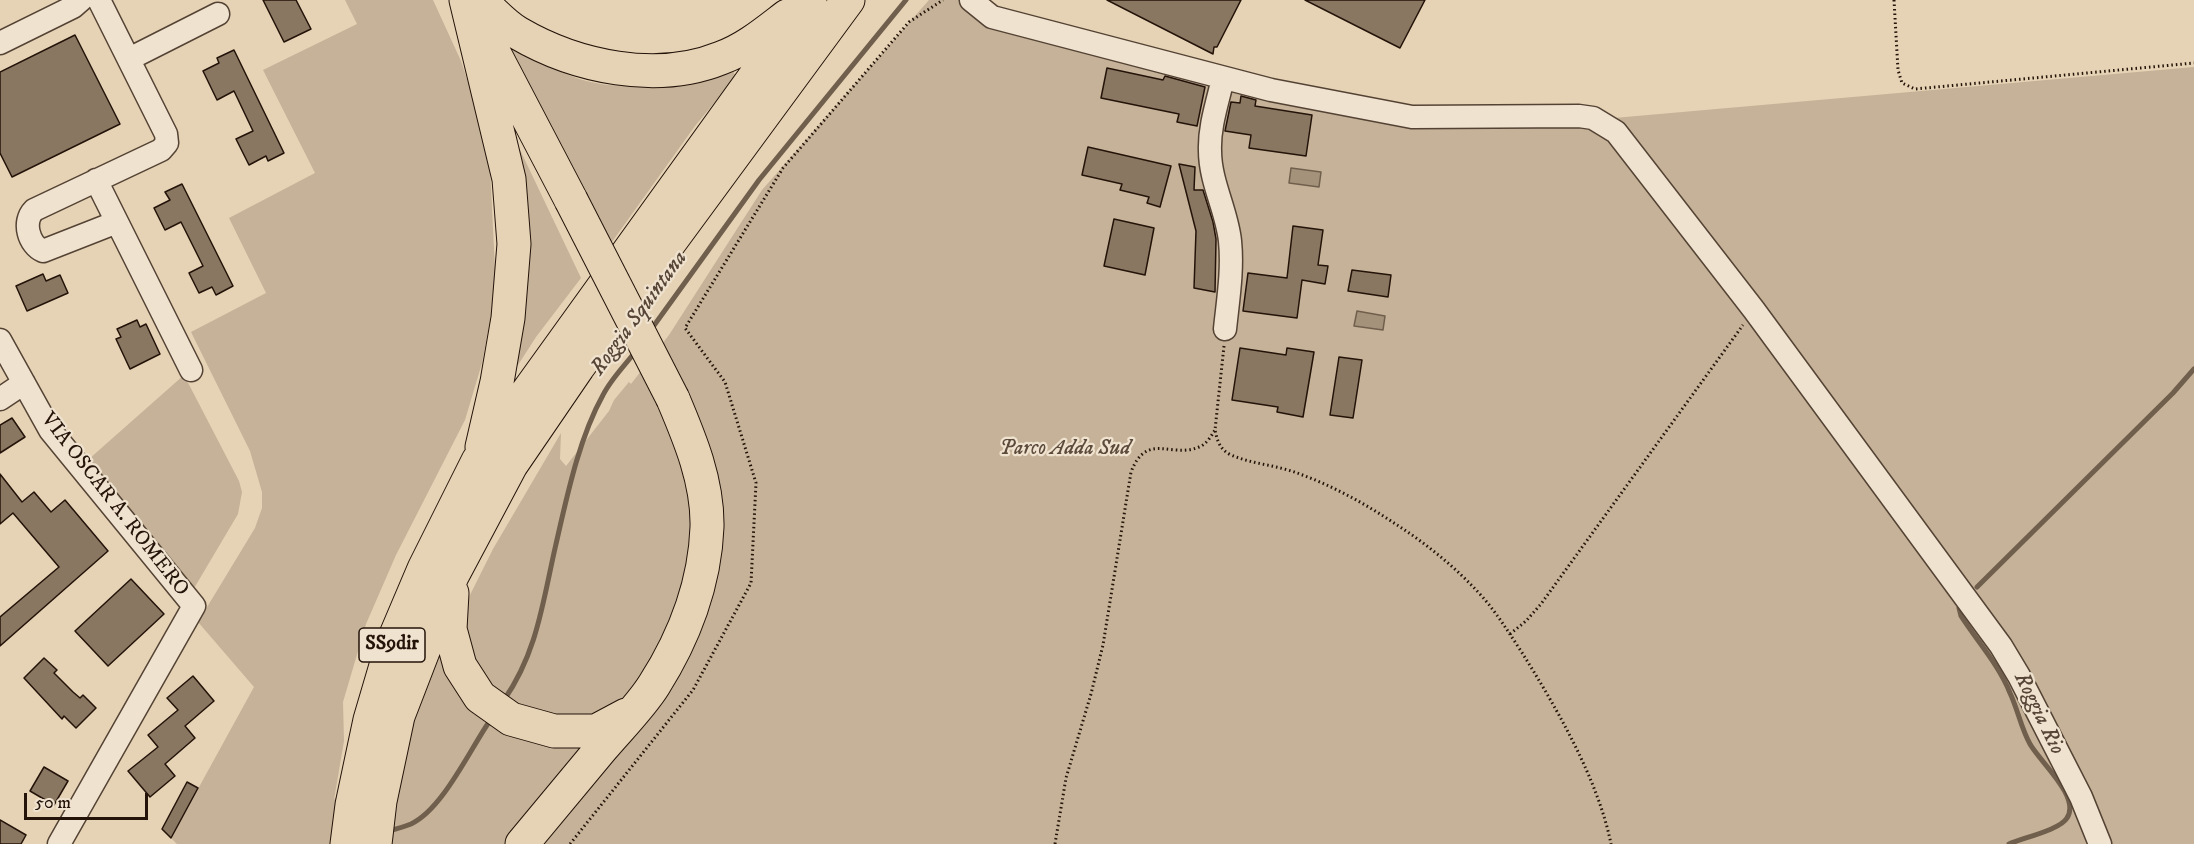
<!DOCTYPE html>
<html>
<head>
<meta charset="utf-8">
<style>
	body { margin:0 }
	#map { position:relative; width:2194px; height:844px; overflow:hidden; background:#e6d3b5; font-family:"IM FELL DW Pica",serif }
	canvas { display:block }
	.scale { position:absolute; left:24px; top:793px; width:124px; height:27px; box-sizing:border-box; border:3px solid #241309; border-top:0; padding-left:8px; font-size:18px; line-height:21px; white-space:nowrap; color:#241309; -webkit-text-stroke:4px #efe2cf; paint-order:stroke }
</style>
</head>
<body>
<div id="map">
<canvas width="2194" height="844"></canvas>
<div class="scale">50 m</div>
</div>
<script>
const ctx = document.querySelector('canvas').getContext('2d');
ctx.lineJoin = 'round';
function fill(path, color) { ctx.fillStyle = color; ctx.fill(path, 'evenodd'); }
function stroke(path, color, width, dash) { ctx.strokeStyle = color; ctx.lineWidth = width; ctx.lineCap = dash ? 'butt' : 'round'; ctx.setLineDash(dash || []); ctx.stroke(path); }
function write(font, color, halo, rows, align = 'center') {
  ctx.font = font + ' "IM FELL DW Pica",serif'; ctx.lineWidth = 4.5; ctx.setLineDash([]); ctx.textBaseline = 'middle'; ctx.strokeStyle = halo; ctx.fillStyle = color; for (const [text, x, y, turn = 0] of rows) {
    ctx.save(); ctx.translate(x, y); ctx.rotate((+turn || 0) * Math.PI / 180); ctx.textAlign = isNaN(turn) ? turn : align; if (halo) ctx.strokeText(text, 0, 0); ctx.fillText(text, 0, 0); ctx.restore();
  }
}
fill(new Path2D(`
	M345,0h88l28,61 17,51 12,55 5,102 -4,46 -9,48 -17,57 -69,135 -30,69 -23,78 1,39 -10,59 97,-138 33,-55 29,-58 68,-116 -1,26 6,7 43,-55 5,-11 15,-18 2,2 38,-49 93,-145 167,-190h32l309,97 310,24 614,-54v777h-2017l-6,-6 83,-151 -56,-65 57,-94 7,-20v-16l-12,-41 -59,-119 75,-39 -37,-75 86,-45 -52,-103 94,-46z
	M493,18c17,14 34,31 53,44 56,40 125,20 187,9l2,4 -2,5 -38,46 -86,120z
	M503,114l78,164 -45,59 -36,56z
	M184,375l55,106 3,11 -4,22 -45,76 -104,-131z`), '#c5b298');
const water = new Path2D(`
	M1291,168l30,4 -2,15 -30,-4z
	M1357,311l28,5 -2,14 -29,-4z`);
fill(water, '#a4927b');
stroke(water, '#715f4d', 1.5);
stroke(new Path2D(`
	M650,331l109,-151 147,-180
	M1977,587l196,-194 21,-24
	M1962,603l-3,5 2,8c16,25 38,49 49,77 8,17 11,35 20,51 10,18 51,53 37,74 -7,12 -45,20 -58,26
	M504,700c34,-49 39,-100 52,-156 11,-48 23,-106 47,-149 8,-16 22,-30 33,-44
	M388,831c8,-2 16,-4 23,-7 32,-15 59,-75 80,-105`), '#715f4d', 5);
const building = new Path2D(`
	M263,0h33l15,29 -27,13z
	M1107,0h134l-24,47h-3l-1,7z
	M1305,0h120l-25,48z
	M75,35l45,89 -108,53 -12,-24v-81z
	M234,50l50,103 -16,8 -2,-5 -17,9 -13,-26 17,-8 -19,-40 -17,9 -14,-29 16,-8 -2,-5z
	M1107,68l56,12 2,-4 40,11 -8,39 -20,-4 2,-8 -78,-16z
	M1241,96l15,4 -1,6 57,9 -6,41 -57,-8 2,-13 -26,-4 6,-29 9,1z
	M1088,147l83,19 -11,41 -13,-4 2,-6 -29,-7 2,-6 -40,-9z
	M1179,164l16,3 -1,23h9l10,32 3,17 -1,53 -21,-4 2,-57z
	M182,184l51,102 -17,9 -4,-8 -13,6 -10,-20 14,-7 -22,-44 -16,8 -11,-22 16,-8 -5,-8z
	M1114,219l40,9 -9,47 -41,-9z
	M1293,226l30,4 -5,35 10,1 -3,18 -23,-4 -5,38 -54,-7 5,-38 39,5z
	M1352,270l39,5 -3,22 -40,-6z
	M43,274l3,7 14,-6 8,18 -41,18 -11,-25z
	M137,320l3,7 6,-3 14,30 -30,15 -14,-30 5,-2 -4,-8z
	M1240,348l46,7 1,-7 27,4 -11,65 -26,-5 1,-5 -46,-7z
	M1339,357l23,3 -9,58 -23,-3z
	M12,418l13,19 -25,16v-28z
	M0,474l22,28 12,-10 17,20 14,-12 43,51 -108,95v-29l59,-50 -46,-54 -13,11z
	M131,579l33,35 -56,52 -33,-35z
	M44,658l13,12 -3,3 19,19 7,6 3,-3 13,13 -20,20 -12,-12 -2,3 -38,-41z
	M193,676l21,25 -29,25 10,12 -30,26 10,12 -25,21 -22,-26 30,-24 -10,-12 30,-25 -11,-12z
	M44,767l24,14 -14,24 -24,-14z
	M187,782l11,6 -27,50 -9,-9z
	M0,820l26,15 -5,9h-21z`);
fill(building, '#897762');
stroke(building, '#241309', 1.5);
const minor = new Path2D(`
	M99,0l67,134 1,9 -6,7 -127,60c-12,12 -5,35 9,41l74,-29
	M971,0l21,17 279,73 141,27 167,-1 14,2 23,14 138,178 247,336 18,30 62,121 19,47
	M0,43l73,-36 8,-7
	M129,59l89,-45
	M1223,78c-5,23 -14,48 -13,73 0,31 17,60 20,90 3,29 -2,59 -5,88
	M96,180l95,190
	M0,340l50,90 144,176 -135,238
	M0,399l24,-16`);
const highway = new Path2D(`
	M466,0l43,179 5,65 -6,74 -11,64 -15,65
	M480,0c12,11 24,25 38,33 58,34 139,51 203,25 25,-9 45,-26 66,-42
	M492,49l79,151
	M452,593l-2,36 10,37 20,31 31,22 43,12h42l30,-16
	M347,844l5,-39 18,-85 23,-78 31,-73 54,-108 332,-461
	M375,844l5,-43 18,-85 54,-140 59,-111 67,-98 270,-367
	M522,844c27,-32 53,-64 79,-95 16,-19 40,-43 53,-64 30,-47 51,-102 53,-158 1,-45 -17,-88 -34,-128`);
stroke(minor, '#544334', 25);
stroke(highway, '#241309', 35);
stroke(new Path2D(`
	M1894,0l4,70 4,13 13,6 279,-26
	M1224,346l-9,84c2,10 5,20 16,25 21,9 45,10 66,18 34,12 67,30 97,50 30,19 60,43 84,69 17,18 29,38 43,59 35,56 77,128 90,193
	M1510,634l16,-13 15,-17 202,-279
	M570,844l123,-154 58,-107 5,-100 -31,-101 -40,-54 98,-160 126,-146 34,-22
	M1055,844l11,-66 25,-84 12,-49 28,-173c16,-41 40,-13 68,-25 8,-3 12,-11 16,-17`), '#241309', 3, [1.5, 3]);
stroke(minor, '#efe2cf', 22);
stroke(highway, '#e6d3b5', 33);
const highwayBridge = new Path2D(`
	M571,200l102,199`);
stroke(highwayBridge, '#241309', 35, []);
stroke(highwayBridge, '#e6d3b5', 33);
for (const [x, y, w] of [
	[392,645,66]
]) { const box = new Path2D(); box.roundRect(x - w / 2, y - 17, w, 34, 4.5); ctx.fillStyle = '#efe2cf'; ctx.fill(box); stroke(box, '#241309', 1.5); }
write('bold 20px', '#241309', null, [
	["SS9dir",392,645]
]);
write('italic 21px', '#5c4b3b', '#efe2cf', [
	["Parco Adda Sud",1065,450]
]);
write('21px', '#241309', '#efe2cf', [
	["VIA OSCAR A. ROMERO",114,505,52]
]);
write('italic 22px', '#574637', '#efe2cf', [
	["Roggia Squintana",640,314,-54],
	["Roggia Rio",2038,714,64]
]);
</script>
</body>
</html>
